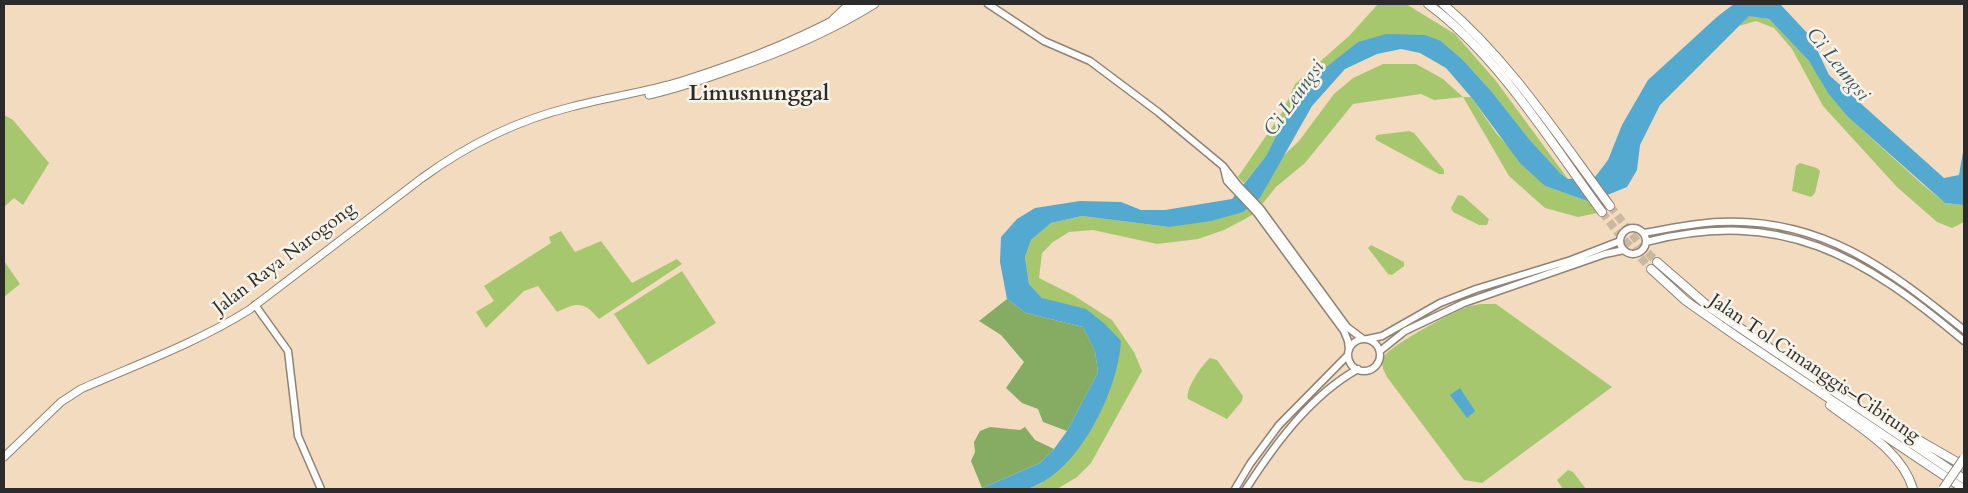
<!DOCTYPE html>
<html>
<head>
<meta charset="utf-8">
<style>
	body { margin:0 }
	#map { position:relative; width:1968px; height:493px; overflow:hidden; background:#f3dbbf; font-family:Cardo,serif }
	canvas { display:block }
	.frame { position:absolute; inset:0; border:5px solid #2b2b2b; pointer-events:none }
</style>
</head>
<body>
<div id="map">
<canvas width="1968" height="493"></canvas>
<div class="frame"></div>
</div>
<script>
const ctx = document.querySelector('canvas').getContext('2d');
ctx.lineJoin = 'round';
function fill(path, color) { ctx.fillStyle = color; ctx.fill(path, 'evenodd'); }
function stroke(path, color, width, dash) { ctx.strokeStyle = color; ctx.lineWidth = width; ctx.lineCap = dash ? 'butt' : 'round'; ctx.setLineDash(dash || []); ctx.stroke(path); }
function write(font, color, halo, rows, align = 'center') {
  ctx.font = font + ' Cardo,serif'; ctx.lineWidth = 5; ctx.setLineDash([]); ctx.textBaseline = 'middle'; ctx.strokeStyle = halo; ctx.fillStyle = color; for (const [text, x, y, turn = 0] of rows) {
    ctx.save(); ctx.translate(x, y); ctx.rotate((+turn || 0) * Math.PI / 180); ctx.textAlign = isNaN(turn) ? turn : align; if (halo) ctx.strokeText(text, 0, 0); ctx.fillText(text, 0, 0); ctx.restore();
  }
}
fill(new Path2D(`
	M1378,4h28l49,30 41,47 72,98 -7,-5 -32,-35 -37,-47 -30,-33 -21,-18 -83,1 -54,48 -18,26 -20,40 -22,27 -6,-6 45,-66 12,-27 55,-49z
	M1749,15l20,4 40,42 39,56 74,67 23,19 19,2v17l-12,6 -15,-6 -40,-35 -74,-81 -31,-57 -18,-21 -18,-7 -17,5z
	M1383,64h33l27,15 20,18h8l25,36 49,53 45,16 7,11 -19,4 -33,-9 -36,-32 -46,-79 -29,3 -13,-6 -68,10 -48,59 -29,24 -21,26 -10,6 -21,11 -26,9 -41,5 -64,-14 -24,2 -16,10 -11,11 -3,25 34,17 39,25 22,32 8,19 -51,92 -14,14 -20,12h-29l14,-6 79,-141 -79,-44 -13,-14 -4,-27 6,-17 20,-17 31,-7 87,11 91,-29 22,-41 17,-16 35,-47 19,-16z
	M4,115l9,5 36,43 -26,42 -9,-7 -10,9z
	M1409,131l5,2 30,37v4h-5l-63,-34 -1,-2 2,-3z
	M1800,163l17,5 3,3 -5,22 -4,4 -19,-6 4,-25z
	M1458,195l5,1 26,23 -2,6h-8l-26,-13 -2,-4z
	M561,231l14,21 26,-11 31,42 45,-24 5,5 -83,55c-15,-18 -22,-17 -42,-7l-19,-26 -14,5 -38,37 -10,-16 18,-11 -10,-15 67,-43 -2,-6z
	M1371,245l33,17v4l-12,9 -4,-1 -20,-26z
	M4,261l16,23 -16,13z
	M682,271l34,52 -68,42 -34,-51z
	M1482,304h14l116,83 -130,96 -18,-3 -77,-103c-3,-6 -6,-11 -4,-18 4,-13 69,-46 84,-52 5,-2 10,-2 15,-3z
	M1210,358l7,2 26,36 -1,5 -15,18 -39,-20c-3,-10 14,-34 22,-41z
	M1568,470l5,2 13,17h-23l-6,-9z`), '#a7c76f');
fill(new Path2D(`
	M1007,299l19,14 57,14 12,24 3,21 -31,59 -24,-9 -5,-13 -16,-6 -16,-15 18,-26 -23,-27 -22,-14z
	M990,427l30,3 5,-3 10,13 19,9 -14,14 -58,25 -11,-27 4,-9 -1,-10 6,-11z`), '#85ac62');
fill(new Path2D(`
	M1734,4h46l31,33 18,38 115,103 15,-3 5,-29v59l-19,-2 -97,-86 -20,-24 -19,-32 -40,-42 -20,-3 -89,89 -20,40 -3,25 -10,17 -37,15 -45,-16 -25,-23 -49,-66 -25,-29 -26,-15 -19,-4 -24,5 -32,15 -33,37 -52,92 -17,14 -32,9 -42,6 -87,-11 -31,7 -20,17 -6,17 4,27 13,14 44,11 19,15 16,17c-3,50 -42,130 -91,147 -12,4 -37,1 -50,1l60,-26 14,-14 13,-18 31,-59 -3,-21 -12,-24 -57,-14 -19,-14 -7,-37 1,-25 16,-18 18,-11 45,-7 41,1 20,8h24l67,-11 34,-43 20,-40 18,-26 16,-18 38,-30 28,-8 39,1 16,6 21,18 30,33 37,47 32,35 7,5 27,-2 13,-17 14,-35 26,-45 70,-64z
	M1460,388l15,23 -8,7 -17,-23z`), '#53a9cf');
stroke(new Path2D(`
	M1610,206l32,41 15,15
	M1602,212l16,21 33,36`), '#cbb8a1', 8, [8, 4]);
const secondary = new Path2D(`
	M988,4l56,37 46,20 68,51 65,54 15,19 22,23 87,119 16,12
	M1224,169l3,12 30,32 87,118 4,10 1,9
	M1620 241a13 13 0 1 1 26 0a13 13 0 1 1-26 0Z
	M1643,233c25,-4 50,-10 76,-11 103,-5 169,47 245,108
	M1646,242c136,-35 217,14 318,99
	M255,305l33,46 10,85 23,53
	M1368,339l14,-3 58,-33 36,-14 95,-29 49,-19
	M1348 355a16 16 0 1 1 32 0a16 16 0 1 1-32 0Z
	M1380,351l25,-20 59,-28 141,-49 19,-4
	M1235,489l15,-25 29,-39 69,-70
	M1246,489c29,-45 65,-94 112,-120`);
const primary = new Path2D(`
	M649,95c28,-6 56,-16 84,-26 50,-17 97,-37 142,-65
	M4,457l57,-55 20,-13c57,-25 115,-46 168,-79l173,-132c44,-32 96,-58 149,-71 37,-10 75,-15 111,-26 61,-19 126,-45 181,-77`);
const highway = new Path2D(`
	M1428,4c70,51 123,139 174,208
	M1443,4c67,57 115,132 167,202
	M834,19l16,-15
	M1657,262l52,45 255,172
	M1651,269l35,32 50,35 228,153
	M1830,405c30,23 72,46 83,84
	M1875,415l89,51`);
stroke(secondary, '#8f8375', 9);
stroke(primary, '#8f8375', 9);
stroke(highway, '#8f8375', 10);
stroke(secondary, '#fff', 6);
stroke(primary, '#fff', 7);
stroke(highway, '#fff', 8);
const highwayBridge = new Path2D(`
	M1943,489l21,-31`);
stroke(highwayBridge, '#8f8375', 10, []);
stroke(highwayBridge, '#fff', 8);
write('19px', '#2b2b2b', '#f7f3e8', [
	["Jalan Raya Narogong",285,259,-37],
	["Jalan Tol Cimanggis–Cibitung",1814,369,34]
]);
write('italic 20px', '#395764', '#f7f3e8', [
	["Ci Leungsi",1837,65,51],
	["Ci Leungsi",1295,99,-54]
]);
write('bold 21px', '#2b2b2b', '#f7f3e8', [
	["Limusnunggal",759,95]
]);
</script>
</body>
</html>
